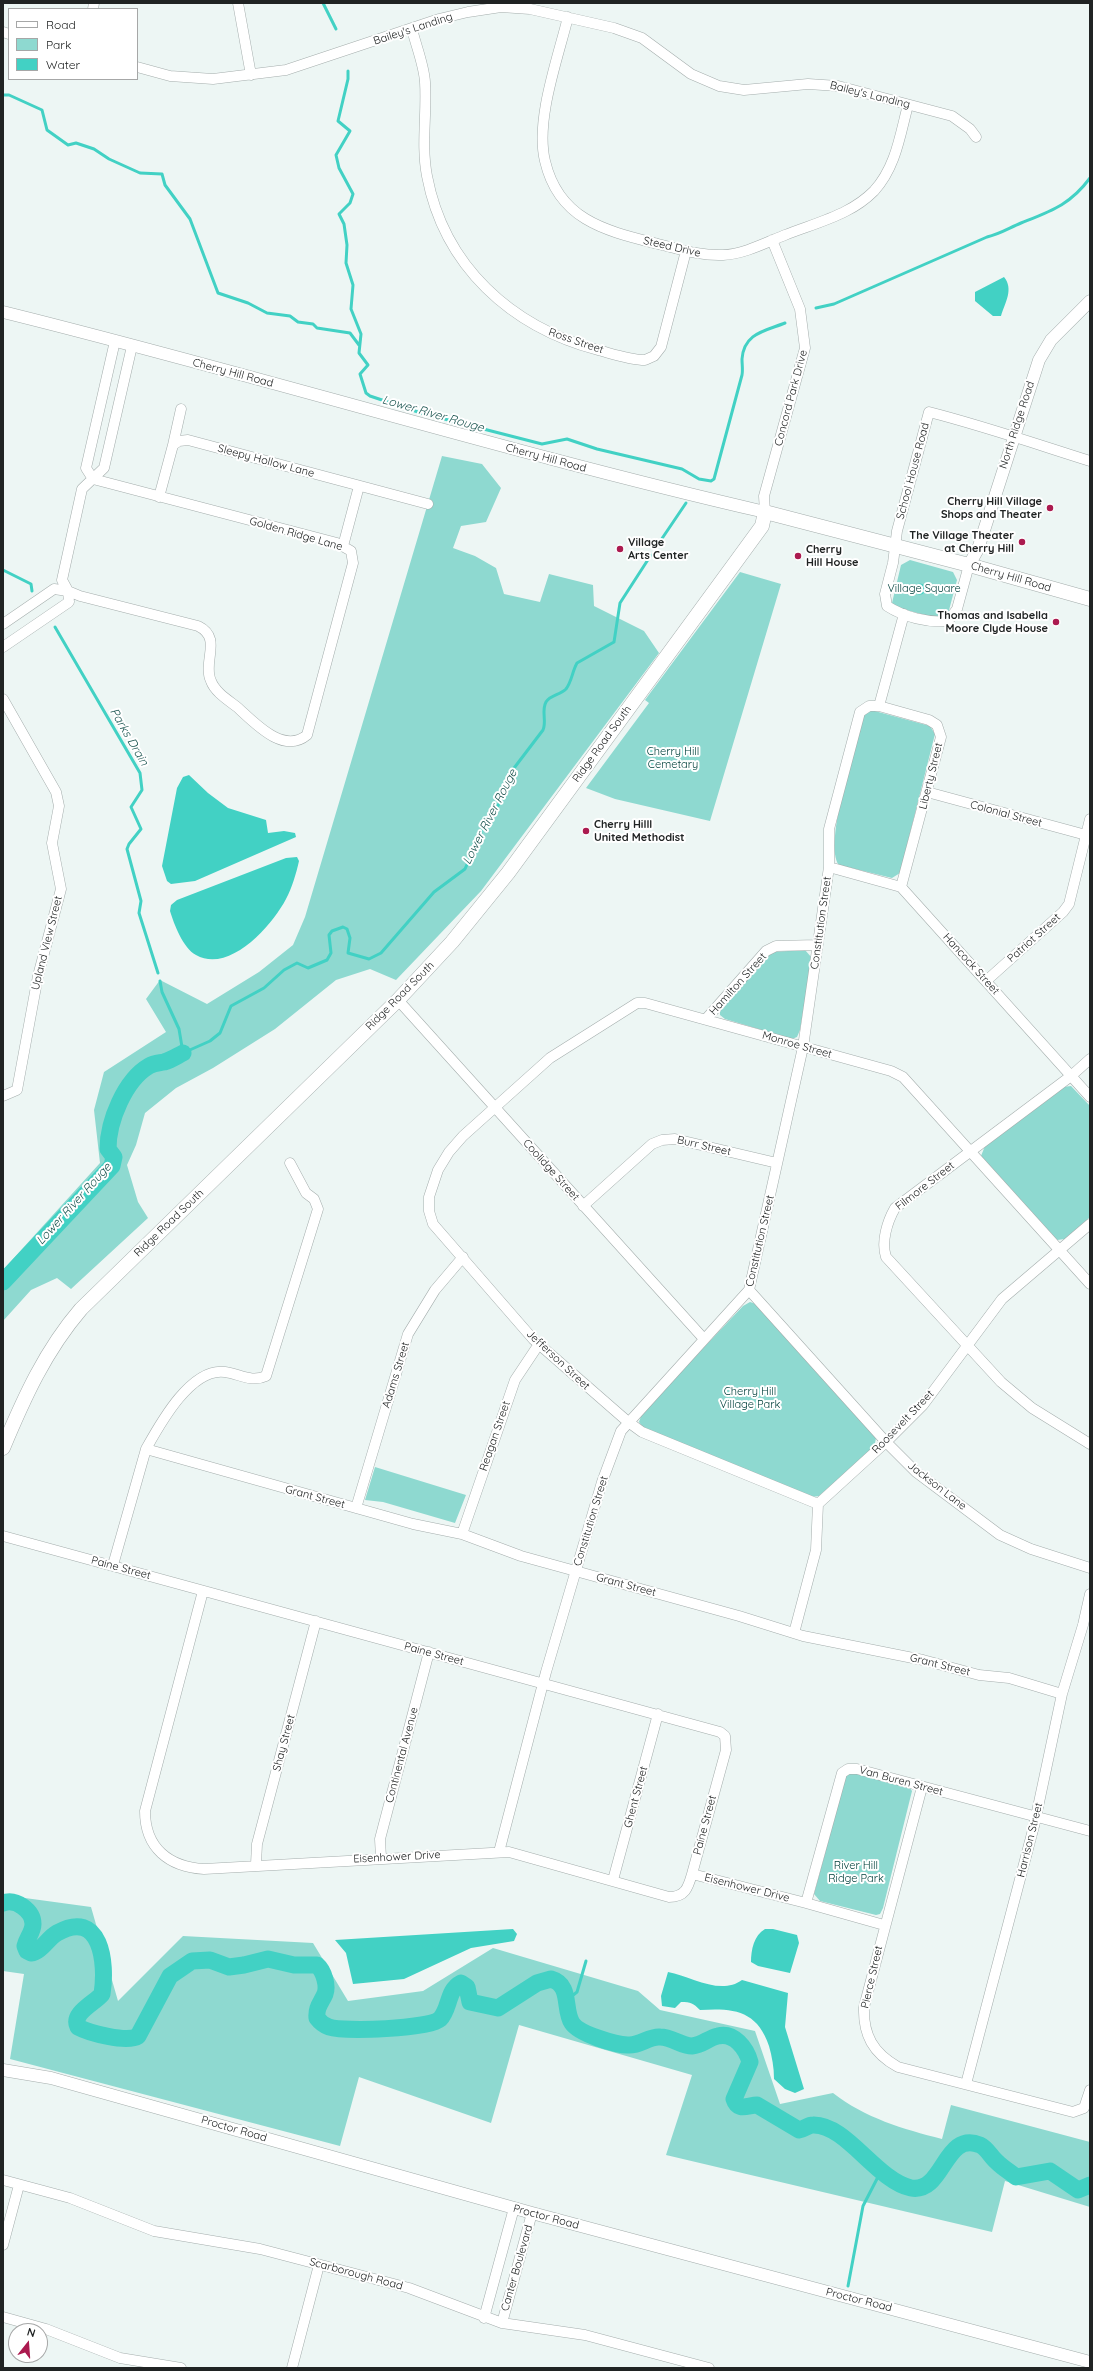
<!DOCTYPE html>
<html>
<head>
<meta charset="utf-8">
<style>
	body { margin:0 }
	#map { position:relative; width:1093px; height:2371px; overflow:hidden; background:#edf6f4; font-family:Quicksand,sans-serif }
	canvas { display:block }
	.frame { position:absolute; inset:0; border:4px solid #202323; pointer-events:none }
	.legend { position:absolute; left:8px; top:8px; width:130px; height:72px; box-sizing:border-box; background:#fff; border:1px solid #a6a7a7; margin:0; padding:5px 7px; list-style:none; font-size:12px; color:#202323 }
	.legend li { display:flex; align-items:center; gap:8px; height:20px }
	.legend b { width:20px; border:1px solid #a6a7a7 }
	.north { position:absolute; left:8px; top:2323px; width:40px; height:40px; box-sizing:border-box; background:#fff; border:1px solid #a6a7a7; border-radius:50%; rotate:17deg; font-size:11px; font-weight:700; line-height:16px; text-align:center; color:#202323 }
	.north::after { content:''; display:block; margin:auto; width:14px; height:18px; background:#ab1a4f; clip-path:polygon(50% 0,100% 100%,50% 72%,0 100%) }
</style>
</head>
<body>
<div id="map">
<canvas width="1093" height="2371"></canvas>
<div class="frame"></div>
<ul class="legend">
<li><b style="height:5px;background:#fff"></b>Road</li>
<li><b style="height:11px;background:#8ed9d0"></b>Park</li>
<li><b style="height:11px;background:#42d1c4"></b>Water</li>
</ul>
<div class="north">N</div>
</div>
<script>
const ctx = document.querySelector('canvas').getContext('2d');
ctx.lineJoin = 'round';
function fill(path, color) { ctx.fillStyle = color; ctx.fill(path, 'evenodd'); }
function stroke(path, color, width, dash) { ctx.strokeStyle = color; ctx.lineWidth = width; ctx.lineCap = dash ? 'butt' : 'round'; ctx.setLineDash(dash || []); ctx.stroke(path); }
function write(font, color, halo, rows, align = 'center') {
  ctx.font = font + ' Quicksand,sans-serif'; ctx.lineWidth = 4; ctx.setLineDash([]); ctx.textBaseline = 'middle'; ctx.strokeStyle = halo; ctx.fillStyle = color; for (const [text, x, y, turn = 0] of rows) {
    ctx.save(); ctx.translate(x, y); ctx.rotate((+turn || 0) * Math.PI / 180); ctx.textAlign = isNaN(turn) ? turn : align; if (halo) ctx.strokeText(text, 0, 0); ctx.fillText(text, 0, 0); ctx.restore();
  }
}
fill(new Path2D(`
	M442,456l40,8 19,24 -15,34 -25,4 -8,22 22,8 21,12 8,26 36,8 9,-28 44,11 1,21 50,25 15,22 -178,238 -85,89 -26,-11 -34,11 -61,49 -62,39 -37,20 -31,25 -9,32 -9,20 11,37 10,16 -77,71 -14,-11 -26,12 -28,31v-51l97,-107 -6,-53 10,-38 62,-40 -20,-33 14,-19 47,24 52,-32 34,-27 12,-28z
	M910,560l43,12 4,8 -9,34 -8,5 -45,-12 -3,-4 9,-38z
	M740,572l41,12 -71,237 -95,-22 -29,-11 63,-85 -4,-3z
	M871,710l59,16 5,8 -35,139 -8,5 -53,-13c-16,-20 17,-122 24,-150z
	M805,950l7,8 -12,72 -3,7 -5,2 -67,-20 -5,-4v-4l51,-59z
	M1071,1086l19,20v111l-25,22 -8,1 -76,-84 4,-10 78,-59z
	M750,1302l6,2 120,134 -2,10 -55,48 -7,1 -168,-68 -5,-7 3,-9 101,-107z
	M375,1467l91,28 -11,28 -72,-21 -18,-2z
	M852,1772l58,16 2,3 -29,117 -3,6 -4,1 -56,-14 -6,-7 32,-119z
	M3,1895l88,12 27,94 65,-65 130,7 35,58 75,-10 70,-43 145,43 22,19 95,21 25,73 53,-11c32,25 70,36 109,46l9,-34 139,37v65l-85,-26 -13,51 -326,-77 26,-80 -173,-50 -28,98 -132,-46 -19,69 -330,-87 14,-85 -21,-3z`), '#8ed9d0');
fill(new Path2D(`
	M1004,277c10,12 1,26 -3,39h-8l-18,-15v-9z
	M914.5 589a5.5 5.5 0 1 1 11 0a5.5 5.5 0 1 1-11 0Z
	M189,775l19,18 20,15 38,12 2,13 16,-2 11,2 1,4 -101,44 -24,3 -4,-3 -5,-15 15,-78 6,-11z
	M297,857l2,4c-3,13 -7,27 -13,38 -14,27 -57,75 -90,56 -13,-7 -22,-31 -26,-44l1,-6 6,-5 109,-42z
	M513,1929l4,5 -3,7 -43,7 -67,31 -51,5 -7,-31 -11,-13z
	M765,1929h8l24,6 2,8 -9,30 -32,-7 -7,-4c0,-12 3,-27 14,-33z
	M668,1972c23,4 52,24 74,8l46,13 -3,34 19,62 -9,4 -10,-4 -11,-10c0,-12 -2,-22 -5,-33 -12,-36 -36,-38 -69,-36 -7,-7 -9,-8 -19,-8l-6,6 -13,-2 -1,-10z`), '#42d1c4');
stroke(new Path2D(`
	M323,3l13,26
	M348,71v8l-10,42 12,10 -14,24 3,13 14,26 -3,9 -11,11 5,10 3,21 -1,18 7,22 -2,24 10,25 -2,19 9,12 -8,9 6,19 4,3 51,17 121,31 25,-5 30,10 85,20 17,10 12,2 3,-2 28,-104c1,-5 0,-10 0,-16 2,-26 23,-28 43,-36
	M3,95h6l33,15 5,20 21,15 8,-2 18,6 15,10 31,14 22,1 3,11 25,34 28,74 30,10 19,10 23,3 8,6 15,2 4,4 33,5 9,12
	M816,308l18,-4 153,-67c13,-3 22,-9 34,-14 30,-12 49,-18 69,-45
	M661,540l25,-37
	M3,570l28,14 1,7
	M55,627l85,146 2,17 -11,17 10,22 -12,15 -2,5 14,52 -2,12 19,60
	M160,981l2,11 17,37 4,24 27,-12 10,-8 11,-27 33,-18 20,-18 13,-7 11,5 19,-8 4,-7 -2,-18 3,-4 11,-4 4,2 3,9 -2,15 21,6 12,-6 53,-61 31,-23 19,-43 17,-25v-6l7,-19 35,-46c4,-9 -2,-19 3,-28 4,-7 14,-7 20,-13 6,-8 6,-17 11,-26l37,-21 6,-39 31,-48
	M567,2000l10,-8 9,-31
	M848,2286l15,-80 18,-35`), '#42d1c4', 3);
stroke(new Path2D(`
	M3,1282l109,-116 2,-9 -6,-8c0,-28 17,-69 41,-83 5,-3 10,-3 15,-4 7,-2 13,-6 19,-9
	M3,1903c13,-5 30,8 30,21 0,8 -6,14 -8,22l2,5 4,2c10,-1 17,-15 26,-20 44,-25 50,30 45,61 -7,9 -31,19 -24,33 11,6 49,16 60,9l32,-60 22,-15 18,-1 19,7 15,-2 24,-6 26,6h23c7,6 11,21 8,29 -4,9 -9,13 -8,24 3,4 6,7 12,9 15,5 100,2 111,-8 10,-10 7,-29 21,-36l6,4 3,15 28,6 39,-25 14,-4c21,6 12,30 21,44 7,11 44,22 56,22 12,1 21,-9 32,-8 12,0 21,9 32,9 11,-1 16,-8 26,-10 16,-4 28,12 32,26l-16,37c4,13 14,6 23,6l42,25c5,-1 9,-5 14,-5 33,-1 63,55 98,63 33,6 33,-58 69,-43 7,3 11,12 17,17 6,6 13,10 19,15l34,-6 28,19 12,-5`), '#42d1c4', 17);
const minor = new Path2D(`
	M238,3l13,72
	M93,9l1,-6
	M568,17c-10,41 -33,103 -23,144 14,60 62,70 113,83 21,5 42,12 65,11 21,-1 42,-12 62,-20 20,-8 42,-14 61,-24 10,-5 20,-12 28,-20 22,-24 26,-56 34,-86
	M412,29c4,17 12,36 13,53 2,32 -4,63 2,94 17,90 84,151 171,174 15,4 32,10 47,10l9,-4 7,-9 25,-96
	M3,32l6,2
	M137,67l33,9 43,3 73,-9 153,-51 29,-7 33,-5 29,2 84,19 28,10 49,36 28,12 25,4 64,-6 30,2 114,30 18,13 6,8
	M173,445l8,-36
	M93,479l-7,-11 29,-127
	M159,497l14,-52 6,-4 9,-1 240,64
	M765,512l-1,-16 41,-148 -5,-39 -28,-69
	M343,546l16,-60
	M969,565l-12,44 -9,12c-20,2 -44,-4 -61,-15l-2,-12 8,-31 4,-32 32,-119c55,14 107,32 161,49
	M3,624l51,-35 14,2 12,5 118,30c25,12 4,36 13,55 4,11 17,19 26,26 17,15 46,48 70,28l46,-172 -2,-12 -14,-8 -244,-64
	M3,647l66,-45 -1,-11 -6,-11 20,-91 22,-21 28,-122
	M3,699l53,93 3,14 -7,37 9,46 -23,87 -21,114 -14,6
	M879,706l50,14 8,5 4,12 -40,150
	M927,792l159,43
	M829,867l72,20 189,210
	M986,981l77,-69 6,-8 21,-85
	M398,1000l306,339
	M706,1019l60,-68 10,-5 41,-1
	M1090,1059l-19,17 -176,132c-8,14 -14,34 -9,49l115,125 31,26 58,36
	M290,1163l16,30 8,6 4,10 -52,167c-15,7 -26,-2 -41,-4 -34,-5 -65,52 -79,77l267,75 49,10 59,22 218,60 64,20 120,24 56,15 30,3 53,16
	M583,1206l69,-62 10,-4 13,-1 102,24
	M749,1290l137,152 30,30 84,63 31,14 59,19
	M818,1504l-176,-72 -15,-11 -94,-82 -100,-115 -4,-13v-14l9,-27 11,-18 14,-16 87,-78 87,-55h8l246,68 12,6 187,207
	M356,1508l52,-174 27,-44 28,-33
	M462,1534l53,-154 24,-36
	M3,1536l717,196 5,4 1,14 -34,124
	M113,1565l33,-116
	M203,1591l-58,220c0,37 24,56 59,58l305,-17 160,45c16,0 19,-9 23,-23l114,29 78,22
	M794,1633l22,-83 2,-46 68,-62 37,-37 79,-106 88,-75
	M922,1787l-58,220c-1,28 9,46 34,60l175,45 11,-4 6,-18
	M499,1852l47,-180 56,-190 19,-51 128,-141 54,-243 26,-180v-38l31,-117 9,-6h10l25,-92
	M381,1858l-1,-19 49,-187
	M256,1864l1,-20 59,-223
	M613,1880l45,-166
	M806,1903l36,-130 6,-4h9l233,62
	M966,2084l68,-258 28,-132 21,-69 7,-31
	M3,2180l67,18 84,33 106,18 149,39 93,35 83,12 124,33
	M3,2245l16,-60
	M3,2317l43,12 74,29 61,10
	M484,2318l30,-110
	M502,2323l30,-110
	M292,2368l27,-103`);
const tertiary = new Path2D(`
	M3,312c255,63 506,141 762,200
	M969,565l9,-16 61,-189 12,-20 39,-39
	M3,2070l48,8 481,135 558,149`);
const secondary = new Path2D(`
	M3,1448c21,-50 42,-97 78,-139l317,-309 54,-58 56,-69 227,-310 27,-37 3,-14 204,53 121,34`);
stroke(minor, '#a4adac', 11);
stroke(tertiary, '#a4adac', 13);
stroke(secondary, '#a4adac', 15);
stroke(minor, '#fff', 10);
stroke(tertiary, '#fff', 12);
stroke(secondary, '#fff', 14);
for (const [x, y, r, color] of [
	[1050,508,4,"#ab1a4f"],
	[1022,542,4,"#ab1a4f"],
	[620,549,4,"#ab1a4f"],
	[798,556,4,"#ab1a4f"],
	[1056,622,4,"#ab1a4f"],
	[586,831,4,"#ab1a4f"]
]) { const dot = new Path2D(); dot.arc(x, y, r, 0, 2 * Math.PI); ctx.fillStyle = color; ctx.fill(dot); stroke(dot, '#fff', 1.5); }
write('11px', '#202323', '#fff', [
	["Bailey's Landing",413,29,-18],
	["Bailey's Landing",870,95,14],
	["Steed Drive",672,247,13],
	["Ross Street",576,341,19],
	["Cherry Hill Road",233,373,15],
	["Concord Park Drive",791,398,-75],
	["North Ridge Road",1017,425,-72],
	["Cherry Hill Road",546,458,15],
	["Sleepy Hollow Lane",266,461,15],
	["School House Road",913,471,-75],
	["Golden Ridge Lane",296,534,16],
	["Cherry Hill Road",1011,577,16],
	["Ridge Road South",602,744,-54],
	["Liberty Street",931,776,-76],
	["Colonial Street",1006,814,15],
	["Constitution Street",821,923,-82],
	["Patriot Street",1034,938,-42],
	["Upland View Street",47,943,-76],
	["Hancock Street",971,964,48],
	["Hamilton Street",738,984,-48],
	["Ridge Road South",400,996,-45],
	["Monroe Street",797,1045,16],
	["Burr Street",704,1146,13],
	["Coolidge Street",551,1170,48],
	["Filmore Street",925,1186,-38],
	["Ridge Road South",169,1223,-44],
	["Constitution Street",760,1241,-77],
	["Jefferson Street",558,1360,43],
	["Adams Street",396,1375,-73],
	["Roosevelt Street",903,1422,-46],
	["Reagan Street",495,1436,-71],
	["Jackson Lane",937,1486,38],
	["Grant Street",315,1497,15],
	["Constitution Street",591,1521,-73],
	["Paine Street",121,1568,15],
	["Grant Street",626,1585,15],
	["Paine Street",434,1654,15],
	["Grant Street",940,1665,14],
	["Shay Street",284,1743,-75],
	["Continental Avenue",402,1755,-75],
	["Van Buren Street",901,1781,15],
	["Ghent Street",636,1797,-75],
	["Paine Street",705,1825,-75],
	["Harrison Street",1030,1840,-76],
	["Eisenhower Drive",397,1857,-3],
	["Eisenhower Drive",747,1888,14],
	["Pierce Street",872,1977,-77],
	["Proctor Road",234,2129,16],
	["Proctor Road",546,2217,15],
	["Canter Boulevard",517,2268,-74],
	["Scarborough Road",356,2274,15],
	["Proctor Road",859,2300,14]
]);
write('bold 11px', '#202323', '#fff', [
	["Cherry Hill Village",1042,502],
	["Shops and Theater",1042,515],
	["The Village Theater",1014,536],
	["at Cherry Hill",1014,549],
	["Village",628,543,"left"],
	["Arts Center",628,556,"left"],
	["Cherry",806,550,"left"],
	["Hill House",806,563,"left"],
	["Thomas and Isabella",1048,616],
	["Moore Clyde House",1048,629],
	["Cherry Hilll",594,825,"left"],
	["United Methodist",594,838,"left"]
], 'right');
write('11px', '#00413c', '#fff', [
	["Village Square",924,589],
	["Cherry Hill",673,752],
	["Cemetary",673,765],
	["Cherry Hill",750,1392],
	["Village Park",750,1405],
	["River Hill",856,1866],
	["Ridge Park",856,1879]
]);
write('italic 12px', '#1b5550', '#fff', [
	["Lower River Rouge",433,414,16],
	["Parks Drain",129,737,60],
	["Lower River Rouge",490,817,-63],
	["Lower River Rouge",74,1204,-48]
]);
</script>
</body>
</html>
